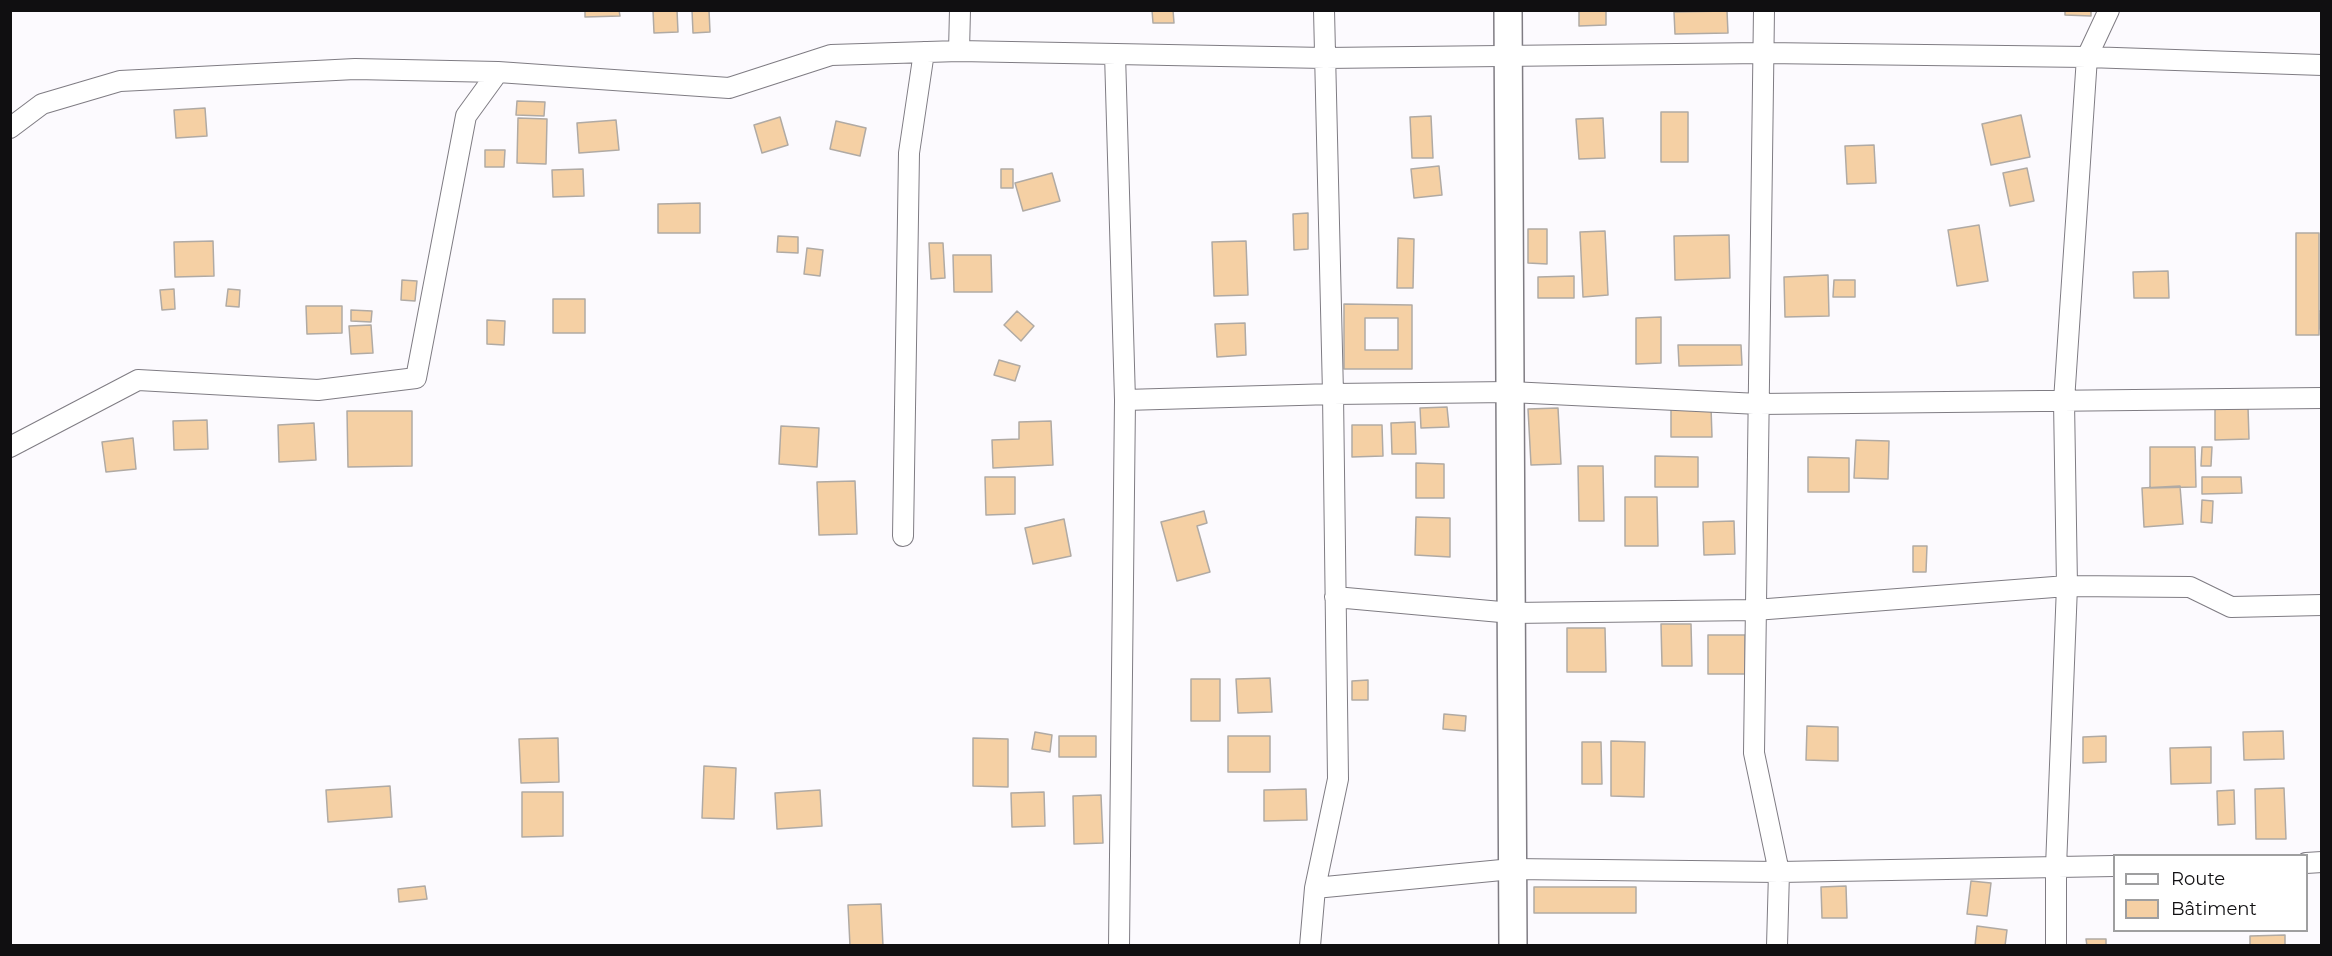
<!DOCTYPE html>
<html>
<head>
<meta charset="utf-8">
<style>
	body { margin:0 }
	#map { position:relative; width:2332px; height:956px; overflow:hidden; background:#fcfafe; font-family:Montserrat,sans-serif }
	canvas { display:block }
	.frame { position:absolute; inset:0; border:12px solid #100f11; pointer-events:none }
	.legend { position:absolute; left:2113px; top:854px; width:195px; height:78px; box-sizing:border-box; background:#fff; border:2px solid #9f9fa0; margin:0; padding:8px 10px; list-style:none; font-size:18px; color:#100f11 }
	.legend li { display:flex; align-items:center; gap:12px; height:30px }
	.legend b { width:30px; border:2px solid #9f9fa0 }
</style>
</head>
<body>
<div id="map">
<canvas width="2332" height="956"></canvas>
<div class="frame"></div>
<ul class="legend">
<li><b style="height:8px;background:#fff"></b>Route</li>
<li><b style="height:16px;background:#f5d0a4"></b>Bâtiment</li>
</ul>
</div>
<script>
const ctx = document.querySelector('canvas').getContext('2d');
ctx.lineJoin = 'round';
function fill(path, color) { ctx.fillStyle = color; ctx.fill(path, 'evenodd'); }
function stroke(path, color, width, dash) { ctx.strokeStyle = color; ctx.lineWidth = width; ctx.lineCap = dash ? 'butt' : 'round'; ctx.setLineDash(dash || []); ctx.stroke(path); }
const building = new Path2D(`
	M585,10h34l1,6 -35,1z
	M653,10h24l1,22 -24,1z
	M692,10h17l1,22 -17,1z
	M1152,10h21l1,13h-21z
	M1579,10h27v15l-27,1z
	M2065,10h26v6l-26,-1z
	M1727,11l1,22 -53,1 -1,-22z
	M517,101l28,1 -1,14 -28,-1z
	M205,108l2,28 -31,2 -2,-28z
	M1661,112h27v50h-27z
	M2021,115l9,42 -39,8 -9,-41z
	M1431,116l2,42h-21l-2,-41z
	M780,117l8,28 -26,8 -8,-28z
	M518,118l29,1 -1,45 -29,-1z
	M1603,118l2,40 -26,1 -3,-40z
	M616,120l3,30 -40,3 -2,-30z
	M836,121l30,7 -6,28 -30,-7z
	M1874,145l2,38 -29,1 -2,-38z
	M485,150h20l-1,17h-19z
	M1439,166l3,29 -28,3 -3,-29z
	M2027,168l7,33 -24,5 -7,-33z
	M583,169l1,27 -31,1 -1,-27z
	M1001,169h12v19h-12z
	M1052,173l8,28 -37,10 -8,-28z
	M700,203v30h-42v-29z
	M1308,213v36l-14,1 -1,-36z
	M1979,225l9,56 -31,5 -9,-56z
	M1528,229h19v35l-19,-1z
	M1605,231l3,64 -25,2 -3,-65z
	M2296,233h23v102h-23z
	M1729,235l1,43 -55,2 -1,-44z
	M778,236l20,1v16l-21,-1z
	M1398,238l16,1 -1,49h-16z
	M213,241l1,35 -39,1 -1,-35z
	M1246,241l2,54 -34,1 -2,-54z
	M929,243h14l2,35 -14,1z
	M807,248l16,2 -3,26 -16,-2z
	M953,255h38l1,37h-38z
	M2168,271l1,27h-35l-1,-26z
	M1828,275l1,41 -44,1 -1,-40z
	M1574,276v22h-36v-21z
	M402,280l15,1 -2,20 -14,-1z
	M1834,280h21v17h-22z
	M174,289l1,20 -13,1 -2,-20z
	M228,289l12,1 -1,17 -13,-1z
	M553,299h32v34h-32z
	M1344,304l68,1v64h-68zM1365,318h33v32h-33z
	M306,306h36v27l-35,1z
	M351,310l21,1 -1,11 -20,-1z
	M1017,311l17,15 -13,15 -17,-16z
	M2319,311h3v35z
	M1661,317v46l-25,1v-46z
	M487,320l18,1 -1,24 -17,-1z
	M1245,323l1,32 -29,2 -2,-33z
	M371,325l2,28 -22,1 -2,-28z
	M1678,345h63l1,20 -63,1z
	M999,360l21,6 -5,15 -21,-6z
	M1447,407l2,20 -28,1 -1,-20z
	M1671,407h40l1,30h-41z
	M2248,407l1,32 -34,1v-32z
	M1558,408l3,56 -30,1 -3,-56z
	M347,411h65v55l-64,1z
	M207,420l1,29 -34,1 -1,-29z
	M1051,421l2,44 -60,3 -1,-28 27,-1v-17z
	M1415,422l1,32h-24l-1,-31z
	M314,423l2,37 -37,2 -1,-37z
	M1352,425h30l1,31 -31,1z
	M781,426l38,2 -2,39 -38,-3z
	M133,438l3,31 -30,3 -4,-30z
	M1856,440l33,1 -1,38 -34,-1z
	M2150,447h45l1,40 -46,1z
	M2202,447h10l-1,19h-10z
	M1655,456l43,1v30h-43z
	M1808,457l41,1v34h-41z
	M1416,463l28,1v34h-28z
	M1578,466h25l1,55h-25z
	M985,477h30v37l-29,1z
	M2202,477h39l1,16 -40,1z
	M855,481l2,53 -38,1 -2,-53z
	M2180,486l3,38 -39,3 -2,-39z
	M1625,497h32l1,49h-33z
	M2202,500l11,1 -1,22 -11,-1z
	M1204,511l3,12 -10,3 13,46 -33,9 -16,-59z
	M1416,517l34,1v39l-35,-2z
	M1064,519l7,37 -38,8 -8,-36z
	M1734,521l1,33 -31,1 -1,-33z
	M1913,546h14l-1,26h-13z
	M1661,624h30l1,42h-30z
	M1567,628h38l1,44h-39z
	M1708,635h37v39h-37z
	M1270,678l2,34 -34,1 -2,-34z
	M1191,679h29v42h-29z
	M1368,680v20h-16v-19z
	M1444,714l22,2 -1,15 -22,-2z
	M1807,726l31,1v34l-32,-1z
	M2283,731l1,28 -40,1 -1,-28z
	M1035,732l17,3 -2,17 -18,-3z
	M1059,736h37v21h-37z
	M1228,736h42v36h-42z
	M2106,736v26l-23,1v-26z
	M558,738l1,44 -38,1 -2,-44z
	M973,738l35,1v48l-35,-1z
	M1611,741l34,1 -1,55 -33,-1z
	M1582,742h19l1,42h-20z
	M2211,747v36l-40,1 -1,-36z
	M704,766l32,2 -2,51 -32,-1z
	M390,786l2,31 -64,5 -2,-32z
	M2284,788l2,51h-30l-1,-50z
	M1306,789l1,31 -43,1v-31z
	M820,790l2,36 -45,3 -2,-36z
	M2234,790l1,34 -17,1 -1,-34z
	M522,792h41v44l-41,1z
	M1044,792l1,34 -33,1 -1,-34z
	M1101,795l2,48 -29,1 -1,-48z
	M1971,881l20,2 -4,33 -20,-2z
	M425,886l2,13 -28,3 -1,-13z
	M1846,886l1,32h-25l-1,-31z
	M1534,887h102v26h-102z
	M881,904l2,42h-33l-2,-41z
	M1977,926l30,4 -2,16h-30z
	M2285,935v11h-35v-10z
	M2086,939h20v7h-19z`);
fill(building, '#f5d0a4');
stroke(building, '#b0aaa4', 1.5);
const street = new Path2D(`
	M1764,10l-10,743 25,119 -2,74
	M959,51l1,-41
	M1115,54l10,346 -6,546
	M10,128l32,-24 78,-23 235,-12 143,3 231,16 102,-33 128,-4 366,7 439,-5 323,4 235,8
	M1125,400l208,-6 177,-2 249,12 563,-6
	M10,447l128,-67 180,10 98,-12 50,-262 32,-44
	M903,536l6,-383 15,-101
	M1335,597l177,16 243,-3 312,-24 123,1 41,20 91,-2
	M2306,863l16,-1
	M1315,888l197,-19 267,3 335,-6
	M1310,946l5,-58 23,-109 -5,-385 -9,-384
	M2056,946v-79l11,-281 -3,-185 23,-344 22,-47`);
const secondary = new Path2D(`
	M1508,10l5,936`);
stroke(street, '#7f7c83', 22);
stroke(secondary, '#7f7c83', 30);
stroke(street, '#fff', 20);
stroke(secondary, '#fff', 27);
</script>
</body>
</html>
